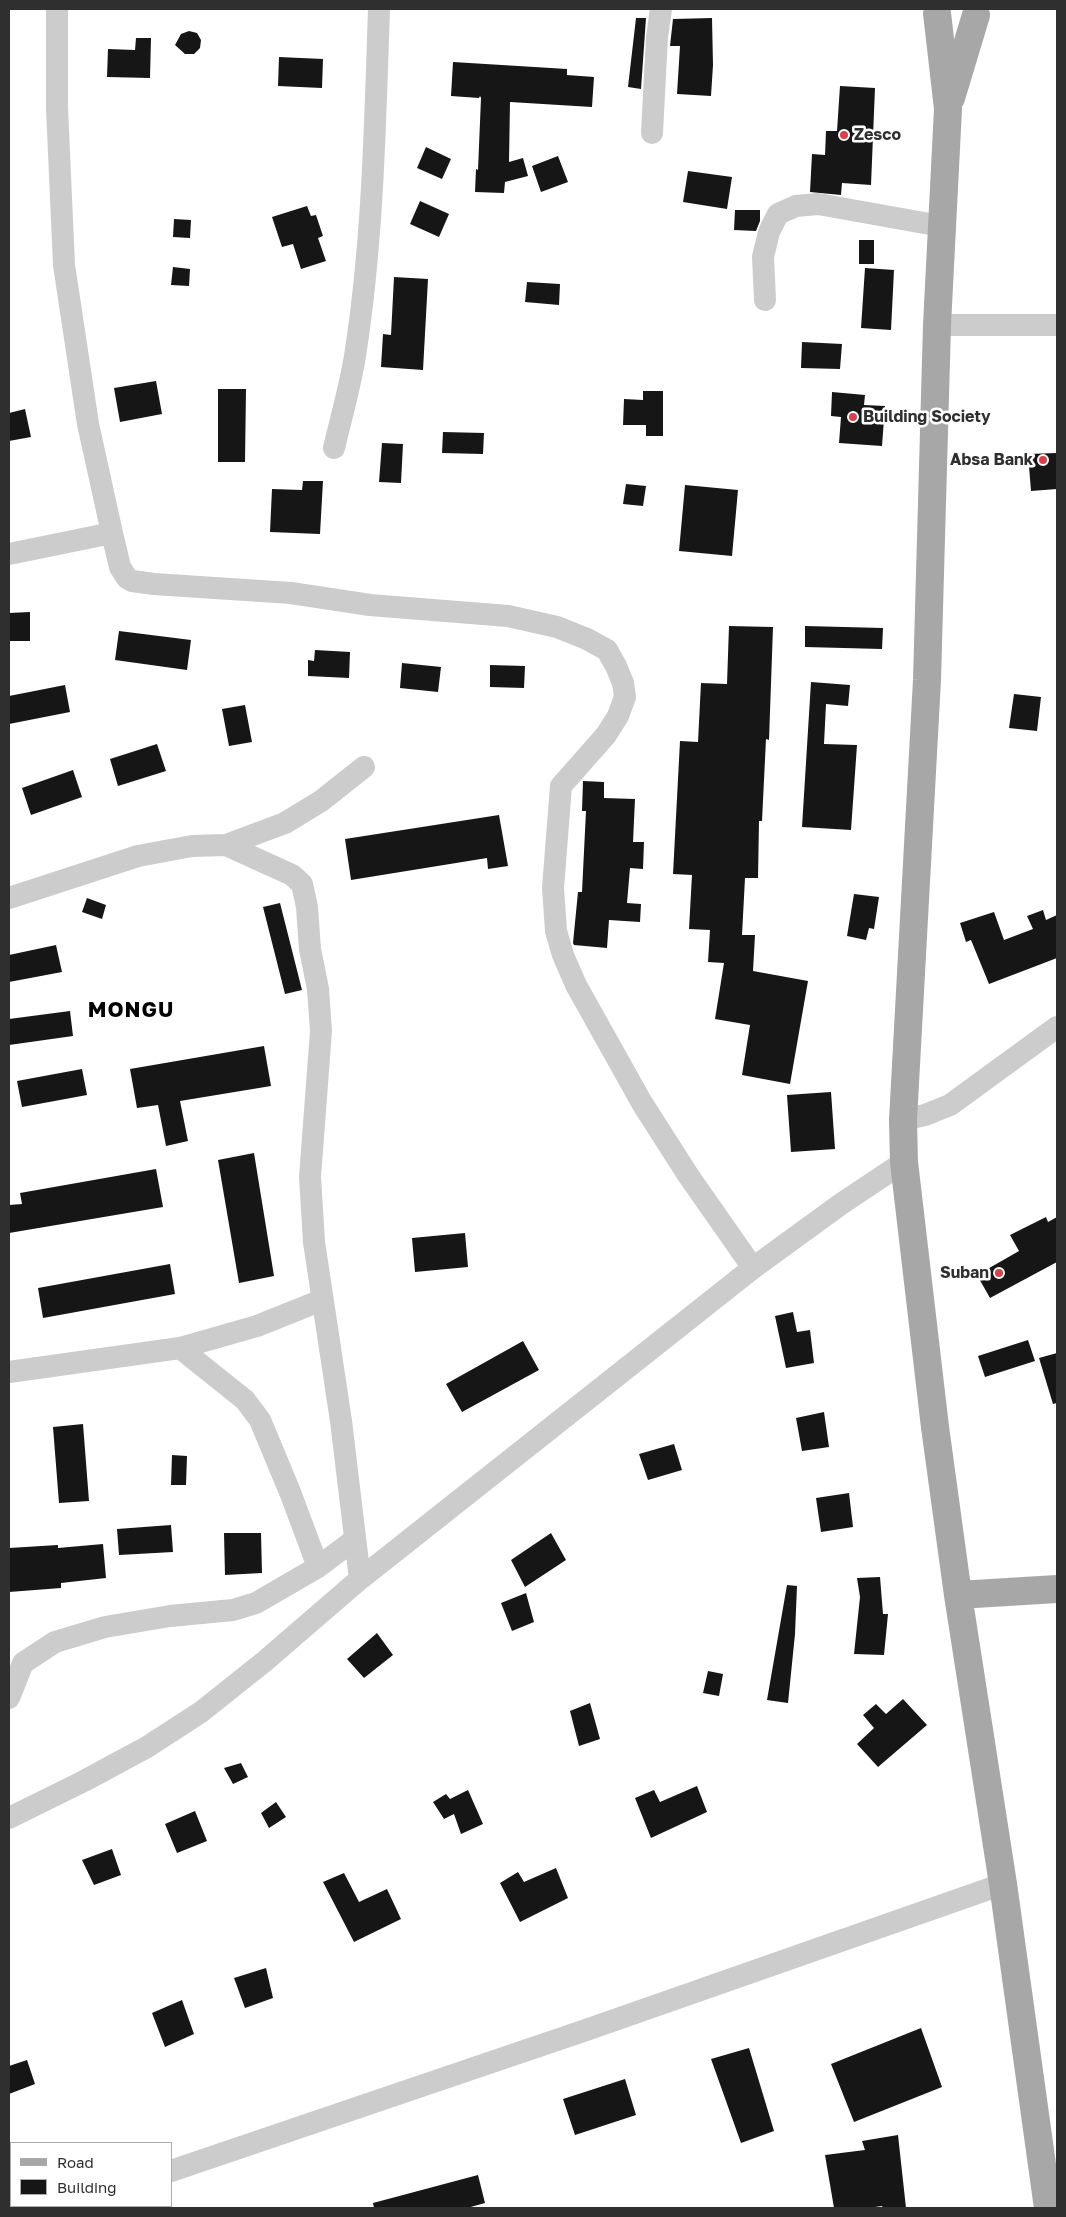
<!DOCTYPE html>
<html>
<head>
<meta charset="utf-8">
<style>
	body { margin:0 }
	#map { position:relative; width:1066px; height:2217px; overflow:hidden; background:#fff; font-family:"Golos Text",sans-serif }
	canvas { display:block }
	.frame { position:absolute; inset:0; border:10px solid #2f2f2f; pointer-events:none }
	.legend { position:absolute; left:10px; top:2142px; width:162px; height:65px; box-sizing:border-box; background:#fff; border:1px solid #acacac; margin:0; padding:6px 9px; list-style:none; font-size:15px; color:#2f2f2f }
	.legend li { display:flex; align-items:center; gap:10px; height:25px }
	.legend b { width:25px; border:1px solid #acacac }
</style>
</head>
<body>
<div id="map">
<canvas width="1066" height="2217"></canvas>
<div class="frame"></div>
<ul class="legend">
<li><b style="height:6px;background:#a7a7a7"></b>Road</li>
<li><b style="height:14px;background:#161616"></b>Building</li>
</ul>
</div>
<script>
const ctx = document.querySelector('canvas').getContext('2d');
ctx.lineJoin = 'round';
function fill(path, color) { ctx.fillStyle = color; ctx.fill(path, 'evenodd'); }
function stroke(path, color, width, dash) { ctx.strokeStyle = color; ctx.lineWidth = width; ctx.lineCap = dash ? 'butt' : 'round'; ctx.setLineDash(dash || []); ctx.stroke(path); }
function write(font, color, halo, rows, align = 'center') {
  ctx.font = font + ' "Golos Text",sans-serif'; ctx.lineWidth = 5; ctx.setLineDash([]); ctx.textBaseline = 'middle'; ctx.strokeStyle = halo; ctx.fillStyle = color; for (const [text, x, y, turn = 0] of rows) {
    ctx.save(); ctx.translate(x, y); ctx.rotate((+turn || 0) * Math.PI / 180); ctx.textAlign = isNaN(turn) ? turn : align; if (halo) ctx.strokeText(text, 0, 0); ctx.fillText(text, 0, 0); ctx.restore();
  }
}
fill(new Path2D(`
	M636,18h10l-5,71 -13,-2z
	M712,18l1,47 -2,31 -34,-2 3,-48h-10l3,-27z
	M189,31l8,2 4,7 -1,8 -6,6h-9l-10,-9 6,-11z
	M136,38h15l-1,40 -43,-1 1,-28 27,1z
	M279,57l44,2 -1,29 -44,-2z
	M453,62l114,7v6l27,2 -2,30 -82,-5 -1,60 14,-4 5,18 -23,6 -1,11 -29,-1 1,-23 2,1 3,-72 -1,-2 -1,2 -28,-2z
	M840,86l35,2 -4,97 -29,-2 -1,12 -31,-3 2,-38 13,1 1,-24h11z
	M426,147l25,12 -9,20 -25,-11z
	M558,156l10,26 -27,10 -9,-26z
	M688,171l44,6 -5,32 -44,-7z
	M420,201l29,13 -10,23 -29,-13z
	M307,206l4,10 5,-1 7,21 -5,2 8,23 -25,8 -8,-25 -11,3 -10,-30z
	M735,210h25v11l-4,10 -22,-1z
	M174,219l17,1 -1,18 -17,-1z
	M859,240h15v24h-15z
	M173,267l17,2 -1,17 -18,-1z
	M865,268l29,2 -3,60 -30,-2z
	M394,277l34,2 -5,91 -42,-3 2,-33 8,1z
	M527,282l33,2 -1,21 -34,-3z
	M802,342l40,2 -2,25 -39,-1z
	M156,381l6,33 -42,8 -6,-34z
	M218,389h28l-1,73h-27z
	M643,391h20v45h-17v-11h-23l1,-26 19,1z
	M832,392l33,3 -1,10 21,1 -3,40 -43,-3 2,-26 -10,-1z
	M25,409l6,28 -22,4v-28z
	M443,432l41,1 -1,21 -41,-1z
	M382,443l21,1 -2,39 -22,-1z
	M1057,453v36l-26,2 -3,-37z
	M303,481h20l-3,53 -50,-2 2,-43 30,1z
	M626,484l20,2 -3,20 -20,-2z
	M685,485l53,5 -6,66 -53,-5z
	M30,612v29h-21v-28z
	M729,626l44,1 -4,113 -3,-1 -4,82h-3l-1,57h-13l-3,57h13l-2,36 55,10 -18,103 -48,-9 8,-50 -35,-6 9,-56 -16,-1 2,-32 -21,-1 3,-54 -19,-1 7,-133 18,1 3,-59 26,1z
	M805,626l78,2 -1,21 -77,-2z
	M119,631l72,9 -4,30 -72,-10z
	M315,650l35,2 -1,26 -41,-2v-16l6,1z
	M402,663l39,4 -3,25 -38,-4z
	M490,665l35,1 -1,22 -34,-1z
	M811,682l39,3 -2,21 -22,-2 -2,40 33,1 -6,85 -49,-3z
	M65,685l5,27 -61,12v-28z
	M1014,694l27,3 -4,34 -28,-3z
	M245,705l7,37 -23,4 -7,-37z
	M157,744l9,27 -48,15 -8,-27z
	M73,770l9,27 -51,18 -9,-27z
	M583,781l21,1v16l31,1 -2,43h11l-1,27 -13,-1 -3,35 14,1 -1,18 -31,-2 -2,28 -33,-3 -1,-2 5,-51h4l4,-81h-4z
	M499,815l9,51 -20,3 -1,-11 -136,22 -6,-41z
	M854,894l25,3 -5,32 -5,-1 -3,12 -19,-4z
	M87,898l19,7 -4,14 -20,-7z
	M280,903l22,87 -17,4 -22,-87z
	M1043,910l3,10 11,-5v43l-68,26 -18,-44 -5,2 -6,-19 34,-11 10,28 29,-11 -6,-13z
	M56,945l6,27 -53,10v-27z
	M70,1011l3,25 -64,9v-26z
	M264,1046l7,40 -91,15 8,40 -22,5 -8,-41 -21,3 -7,-39z
	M82,1069l5,26 -65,12 -5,-26z
	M831,1092l4,57 -44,3 -4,-57z
	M254,1153l20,123 -35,7 -21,-123z
	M156,1169l7,38 -154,26v-28l13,-1 -2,-11z
	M1046,1217l2,5 9,-5v45l-67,36 -13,-23 42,-24 -9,-16z
	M465,1233l3,34 -53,5 -3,-34z
	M170,1264l5,30 -132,24 -5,-30z
	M793,1312l4,20 13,-2 4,33 -28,5 -11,-52z
	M1028,1340l7,21 -50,16 -7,-21z
	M523,1341l16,29 -77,42 -16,-28z
	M1057,1353v50l-4,1 -14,-46z
	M824,1412l5,35 -27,4 -6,-33z
	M83,1424l6,77 -30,2 -6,-76z
	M674,1444l8,26 -34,10 -9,-26z
	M172,1455l15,1 -1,29h-15z
	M849,1493l4,34 -32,5 -5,-34z
	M171,1525l2,27 -54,3 -2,-26z
	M224,1533h37l1,40 -37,2z
	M551,1533l15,27 -41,27 -14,-27z
	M103,1544l3,34 -45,5v5l-52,4v-44l49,-3v3z
	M880,1577l3,37h5l-4,41 -30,-1 6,-57 -3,-19z
	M787,1585l10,1 -2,48 -7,69 -21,-3z
	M526,1593l8,29 -22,9 -11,-28z
	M377,1633l16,22 -29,23 -17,-19z
	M708,1671l15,3 -4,22 -16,-3z
	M903,1699l24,26 -49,42 -21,-23 17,-16 -11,-13 13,-11 10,10z
	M590,1703l10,36 -21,7 -9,-35z
	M241,1763l7,14 -15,7 -9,-16z
	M697,1786l10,26 -56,26 -16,-40 19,-8 6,12z
	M468,1790l15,34 -22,10 -7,-20 -10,5 -11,-17 13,-8 4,5z
	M276,1802l10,15 -17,11 -8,-15z
	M195,1811l12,30 -30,12 -12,-29z
	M112,1849l9,26 -27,10 -12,-25z
	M556,1868l12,30 -48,24 -20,-39 18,-11 6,10z
	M344,1873l15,29 28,-13 14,30 -47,23 -31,-60z
	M266,1968l7,30 -28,10 -11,-30z
	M182,2000l12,34 -29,13 -13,-34z
	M921,2028l21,59 -88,35 -23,-58z
	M749,2048l25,83 -33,12 -30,-84z
	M27,2060l8,24 -26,10v-28z
	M625,2079l11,36 -61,20 -12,-36z
	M898,2135l8,73h-23l-1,-2 -14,2h-34l-9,-53 40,-5 -3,-9z
	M478,2175l7,28 -18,5h-93l-1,-5z`), '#161616');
stroke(new Path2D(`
	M57,9v99l7,157 24,159 24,109
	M652,133l5,-96 4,-28
	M765,300l-2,-43 6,-25 9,-18 18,-8 22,-2 123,22
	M937,325h120
	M334,448c7,-30 16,-61 21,-92 18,-115 20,-231 24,-347
	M9,554l103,-21 8,34 7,11 5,3 22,3 137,9 79,12 138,11 49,11 30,12 20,11 9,16 7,17 2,14 -7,19 -12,19 -45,51 -8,102 3,43 7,24 13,30 66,118 46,72 65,93
	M226,845l66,30 10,9 5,23 3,42 8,40 3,42 -11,146 4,65 27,179 19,158
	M9,898l129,-42 54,-10 34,-1 59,-22 36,-22 43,-34
	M903,1120l22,-5 25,-10 107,-78
	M180,1348l65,52 15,20 30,72 28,75 36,-27
	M9,1372l171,-24 77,-22 65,-26
	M9,1698l14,-35 32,-21 50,-15 65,-11 63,-6 23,-7 62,-36
	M9,1818l75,-37 63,-34 54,-35 64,-51 95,-82 393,-311 88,-64 63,-42
	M171,2171l418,-142 414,-145
	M62,2208l8,-2`), '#ccc', 22);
stroke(new Path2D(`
	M937,13l11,96 -11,216 -10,355 -24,440 1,42 31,265 23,168 45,289 45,324
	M951,98l25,-83
	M958,1595l99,-6`), '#a7a7a7', 28);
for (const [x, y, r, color] of [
	[844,135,5,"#d7404d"],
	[853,417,5,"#d7404d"],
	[1043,460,5,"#d7404d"],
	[999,1273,5,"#d7404d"]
]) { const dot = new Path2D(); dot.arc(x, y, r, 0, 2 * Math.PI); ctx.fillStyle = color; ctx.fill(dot); stroke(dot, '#fff', 2); }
write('bold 16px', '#2f2f2f', '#fff', [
	["Zesco",854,135],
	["Building Society",863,417],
	["Absa Bank",1033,460,"right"],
	["Suban",989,1273,"right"]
], 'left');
ctx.letterSpacing = '1px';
write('bold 21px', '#000', '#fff', [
	["MONGU",131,1010]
]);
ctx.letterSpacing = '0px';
</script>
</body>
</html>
